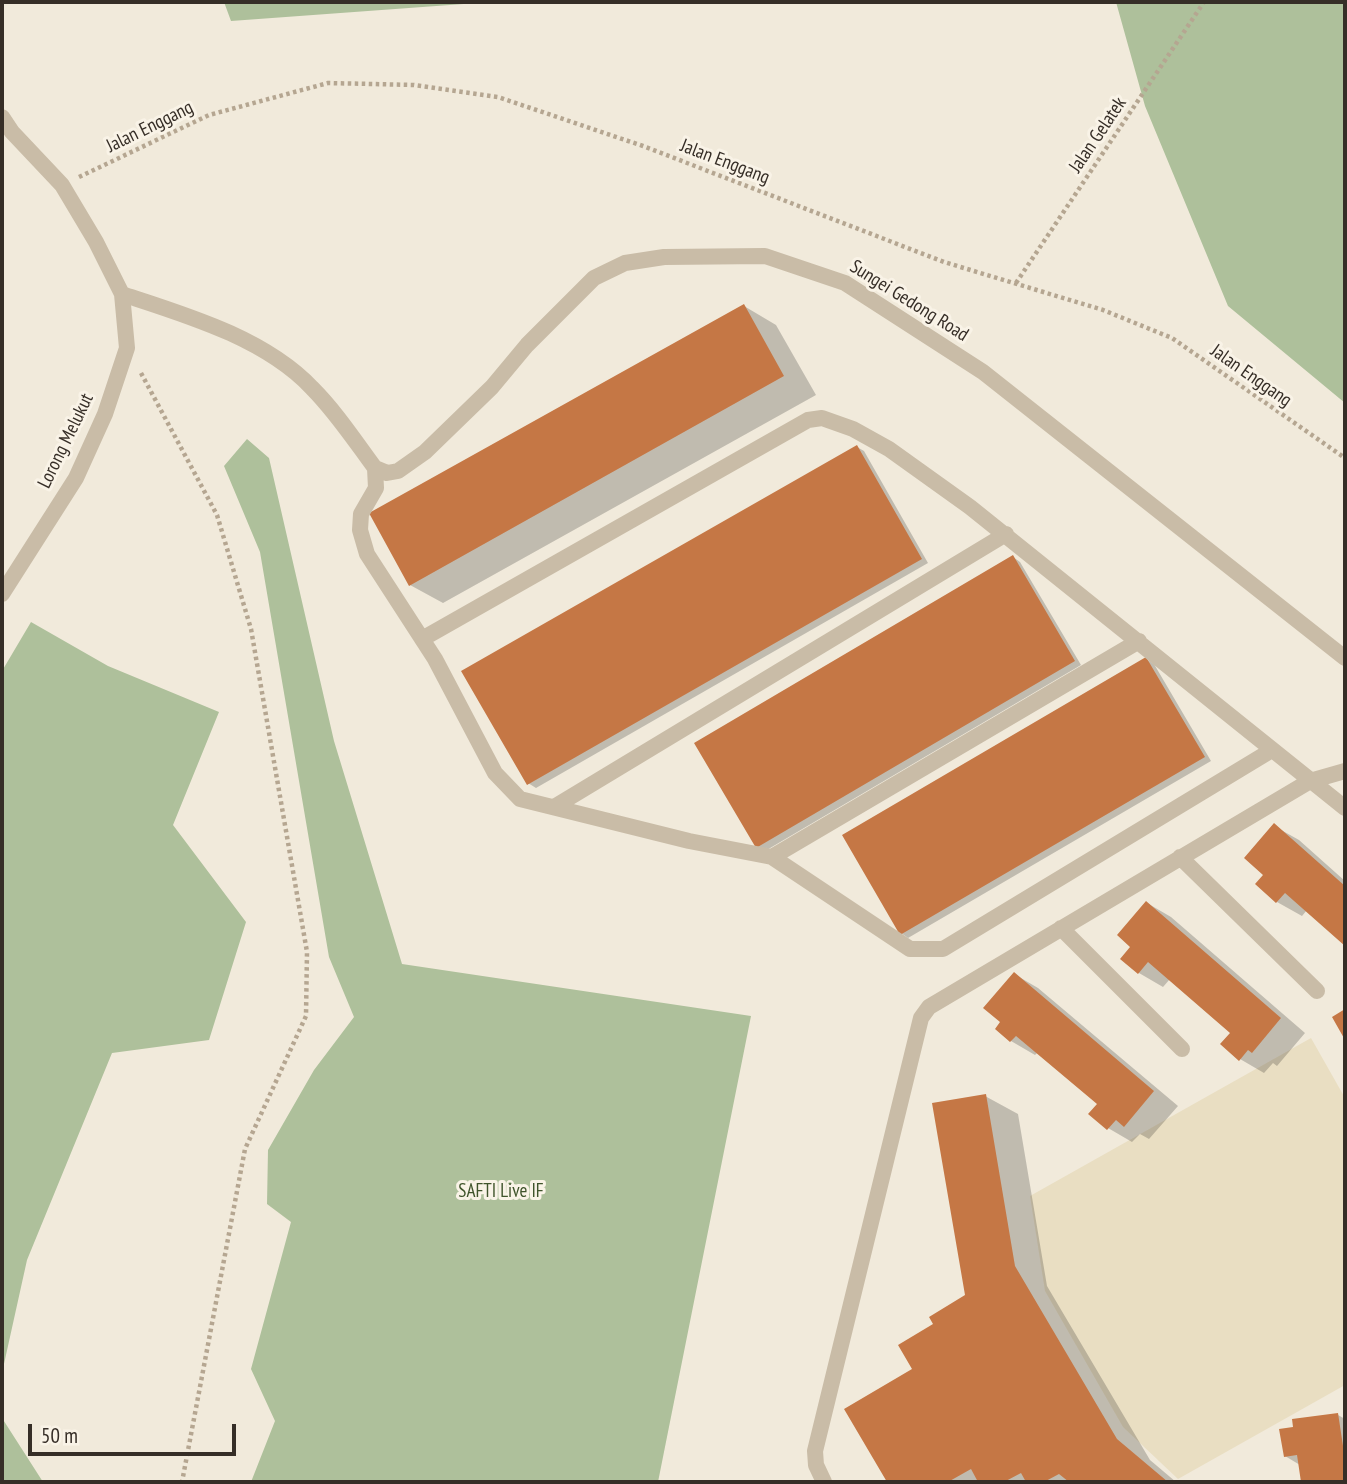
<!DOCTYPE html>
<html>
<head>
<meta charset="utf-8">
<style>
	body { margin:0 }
	#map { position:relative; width:1347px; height:1484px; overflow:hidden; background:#f1eadb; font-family:"PT Sans Narrow",sans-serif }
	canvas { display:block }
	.frame { position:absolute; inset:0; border:4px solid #362e27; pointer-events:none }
	.scale { position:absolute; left:28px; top:1424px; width:208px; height:32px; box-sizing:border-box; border:4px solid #362e27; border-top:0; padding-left:9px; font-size:21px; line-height:24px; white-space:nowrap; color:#362e27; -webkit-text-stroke:5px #f9f3e7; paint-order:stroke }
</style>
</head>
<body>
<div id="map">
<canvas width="1347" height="1484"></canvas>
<div class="frame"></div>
<div class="scale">50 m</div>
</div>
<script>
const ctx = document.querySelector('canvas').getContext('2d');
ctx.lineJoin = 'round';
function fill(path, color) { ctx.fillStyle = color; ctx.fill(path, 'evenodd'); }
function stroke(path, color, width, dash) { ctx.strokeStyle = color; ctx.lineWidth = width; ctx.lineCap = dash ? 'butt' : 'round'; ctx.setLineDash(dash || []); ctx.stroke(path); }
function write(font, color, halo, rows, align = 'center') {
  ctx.font = font + ' "PT Sans Narrow",sans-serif'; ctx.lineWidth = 6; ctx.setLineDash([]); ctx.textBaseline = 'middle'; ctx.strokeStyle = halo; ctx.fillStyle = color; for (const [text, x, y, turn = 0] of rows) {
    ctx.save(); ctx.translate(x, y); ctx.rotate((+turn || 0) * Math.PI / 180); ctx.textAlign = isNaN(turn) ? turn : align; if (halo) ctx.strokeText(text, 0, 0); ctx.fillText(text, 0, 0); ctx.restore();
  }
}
fill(new Path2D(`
	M224,2h267l-260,19z
	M1116,2h229v401l-117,-97 -83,-200z
	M247,439l22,19 65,283 68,223 349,52 -93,466h-407l24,-61 -24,-52 40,-147 -24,-18 1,-54 46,-80 40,-53 -25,-60 -69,-405 -36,-86z
	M31,622l77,44 111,46 -46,113 73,97 -37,118 -97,13 -85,207 -25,113v-702z
	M2,1418l41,64h-41z`), '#aec09b');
fill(new Path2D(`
	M1311,1038l34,60v287l-167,94 -55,-52 -78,-136 -15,-95z`), '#e9dec2');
fill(new Path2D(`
	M744,306l32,19 40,70 -373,208 -33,-18z
	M857,447l7,4 64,112 -392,225 -8,-5z
	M1013,557l7,5 61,103 -316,186 -8,-4z
	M1146,659l8,5 57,97 -303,177 -7,-5z
	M1274,826l25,14 46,41v63l-38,-34 -5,6 -25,-14 -20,-18 9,-10z
	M1147,903l24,14 134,116 -28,33 -4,-3 -9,10 -24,-14 -8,-26 -62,-54 -7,8 -24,-14 -6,-26z
	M1014,974l24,14 140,118 -29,33 -9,-5 -8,8 -24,-14 -8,-25 -62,-51 -3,3 -24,-14 -8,-19z
	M985,1096l33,18 29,172 103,174 26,22h-287l-43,-72 68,-41 21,-44 32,-29z
	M1338,1415l7,4v63h-42l-3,-17 -15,-9 10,-27z`), '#0003');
fill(new Path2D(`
	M744,304l40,72 -375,210 -40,-73z
	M857,445l65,114 -395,226 -66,-114z
	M1013,555l62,106 -319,187 -62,-105z
	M1146,657l59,100 -305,178 -58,-100z
	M1274,823l71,63v60l-60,-53 -9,10 -21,-19 8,-9 -19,-17z
	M1146,901l135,117 -29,35 -4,-3 -9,11 -19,-17 10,-11 -82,-71 -10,12 -18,-15 10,-12 -13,-12z
	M1014,972l140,119 -30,36 -8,-7 -9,10 -19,-16 9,-10 -81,-68 -6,6 -15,-13 5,-7 -17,-14z
	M1345,1009v31l-13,-23z
	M986,1094l29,172 102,173 51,43h-99l-10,-8 -15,8h-18l-5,-9 -17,9h-26l-7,-13 -23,13h-61l-43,-73 68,-40 -14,-24 35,-21 -4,-7 36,-22 -33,-192z
	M1338,1413l7,46v23h-44l-4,-27 -13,2 -5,-28 14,-2 -1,-8z`), '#c57745');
stroke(new Path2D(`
	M79,177l130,-62 119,-32 86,2 84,12 145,49 301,116 159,48 69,28 173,120
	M1016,283l188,-281
	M141,373l76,142 34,114 56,323 -1,64 -61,133 -63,333`), '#b5a691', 4.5, [3.5, 3.5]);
stroke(new Path2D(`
	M2,117l10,15 50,53 34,57 26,52 5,54 -22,66 -29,64 -74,116
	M122,294c64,21 143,44 190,94 24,24 43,53 63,80l12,5 11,-2 27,-19 67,-65 35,-42 67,-67 31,-15 39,-6 101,-1 80,27 138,89 362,286
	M375,468l1,20 -15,26 -1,16 7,24 68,105 60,114 25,26 169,42 83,16 138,92h33l329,-199
	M422,639l386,-219 14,-2 31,11 36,20 81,58 375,301
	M554,807l452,-273
	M772,857l367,-216
	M1180,857l137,134
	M1061,928l121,121
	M824,1482l-8,-17 -1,-14 106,-433 8,-11 381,-226 35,-10`), '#c9bca7', 16);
write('19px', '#362e27', '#f9f3e7', [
	["Jalan Enggang",150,127,-26],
	["Jalan Gelatek",1098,135,-56],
	["Jalan Enggang",725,162,21],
	["Sungei Gedong Road",909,301,32],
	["Jalan Enggang",1251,376,35],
	["Lorong Melukut",66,441,-64]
]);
write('19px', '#3f542b', '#f9f3e7', [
	["SAFTI Live IF",501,1192]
]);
</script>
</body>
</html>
